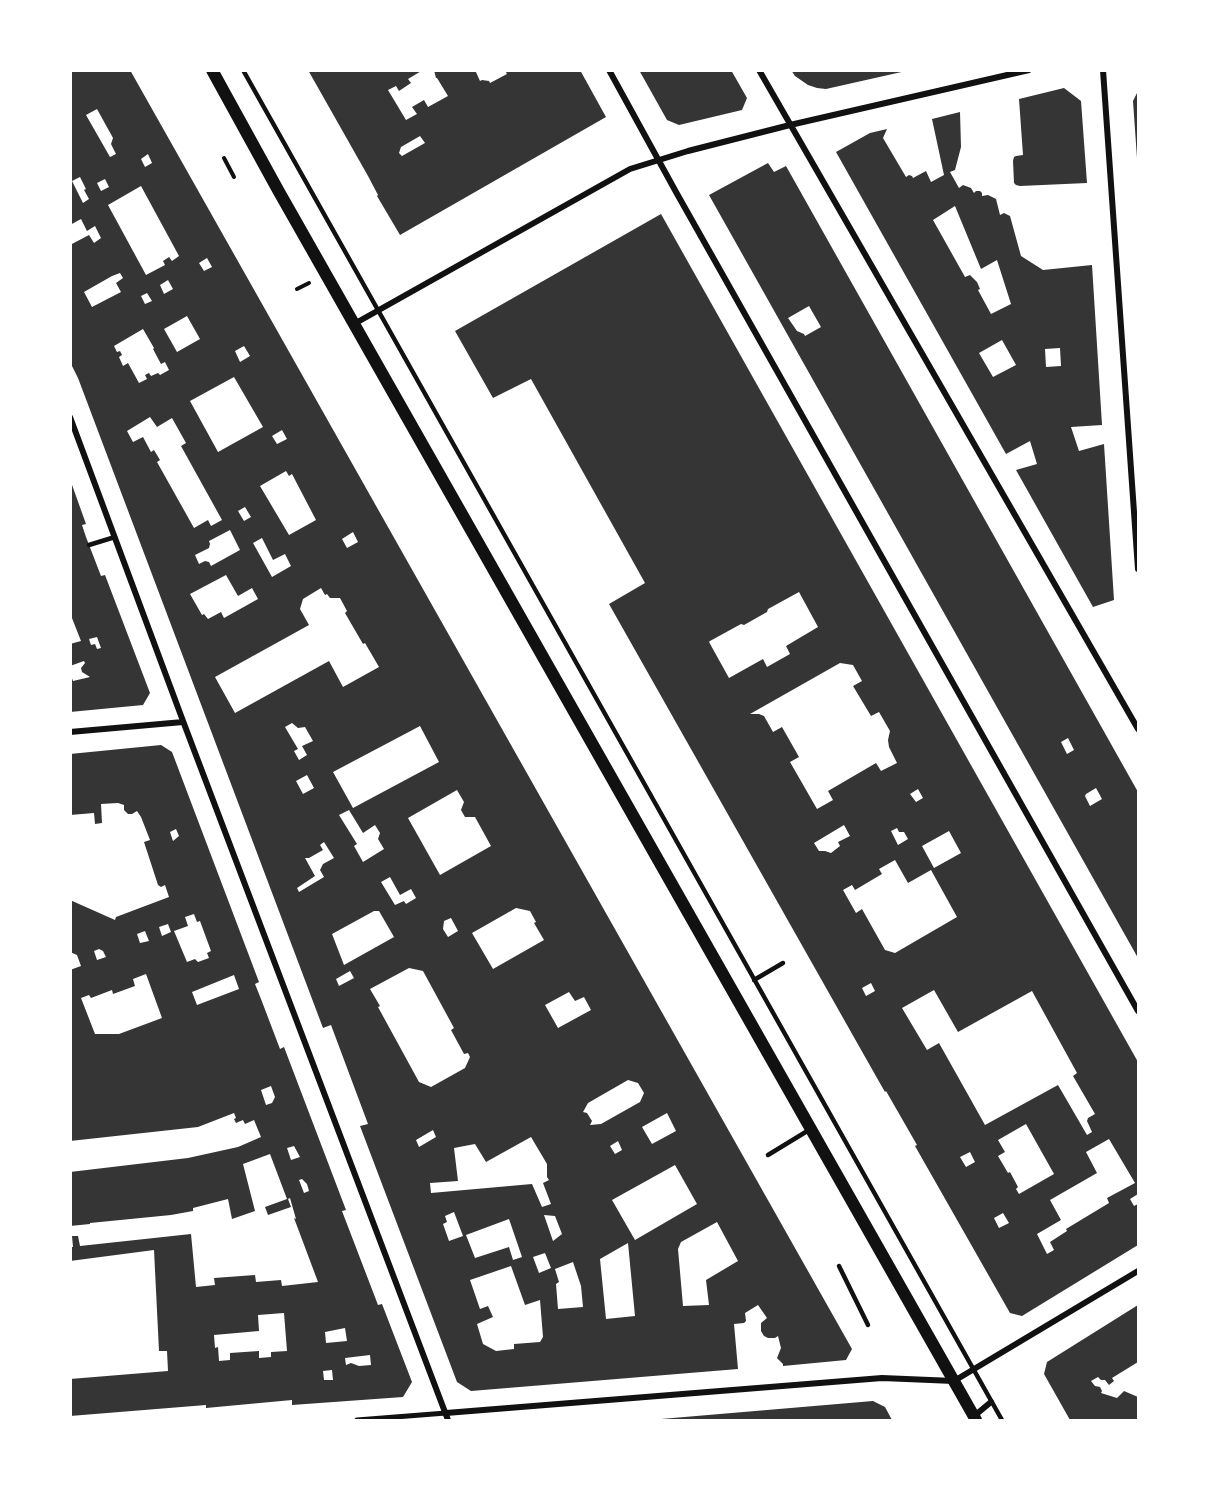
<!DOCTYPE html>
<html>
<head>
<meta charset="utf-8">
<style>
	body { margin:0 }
	#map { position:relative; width:1209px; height:1491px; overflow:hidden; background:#fff; font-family:Manrope,sans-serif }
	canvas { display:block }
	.frame { position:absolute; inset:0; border:72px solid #fff; pointer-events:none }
</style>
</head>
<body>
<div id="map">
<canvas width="1209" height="1491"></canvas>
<div class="frame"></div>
</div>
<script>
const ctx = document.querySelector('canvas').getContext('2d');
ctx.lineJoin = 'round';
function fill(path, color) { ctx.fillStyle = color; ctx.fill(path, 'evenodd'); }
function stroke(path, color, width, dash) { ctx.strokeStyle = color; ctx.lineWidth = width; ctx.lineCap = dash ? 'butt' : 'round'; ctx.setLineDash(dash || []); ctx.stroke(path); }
fill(new Path2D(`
	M70,70h60l722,1279 -6,11 -63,6v-2l-6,-6 4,-10 -3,-12 -3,2h-7l-4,-2 -3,-5v-8l6,-5 -9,-13 -13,8 1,8 -2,2 -10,1 4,45 -267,22 -14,-9 -97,-256 8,-2 -37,-99 -8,3 -245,-650 -8,-16v-117l19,-10 5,8 7,-5 -6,-12 -8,5 -6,-12 -11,6zM97,109l16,29 -2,6 5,10 -6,3 -24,-42zM148,154l4,9 -7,4 -4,-8zM80,177l6,12 -2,1 5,9 -6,4 -11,-22zM105,179l4,8 -8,4 -4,-8zM141,186l38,70 -7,5 -3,-4 -6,4 2,4 -19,10 -38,-70zM207,258l5,9 -8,4 -5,-8zM120,273l3,5 -7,5 5,9 -29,15 -8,-15 28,-16zM168,280l5,9 -9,5 -4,-9zM147,293l5,8 -7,3 -4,-8zM187,316l13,23 -23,13 -13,-23zM143,329l11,19 -1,1 8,15 4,-2 4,8 -9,5 -2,-2 -7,3 -2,-3 -4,2 2,4 -8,4 -11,-20 -5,3 -4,-9 3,-2 -2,-4 -3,1 -3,-6zM244,346l6,10 -10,6 -5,-11zM234,377l29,50 -45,25 -28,-51zM150,417l7,10 15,-9 14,25 -5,3 41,74 -11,6 -3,-6 -14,8 -37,-66 3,-2 -6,-10 -3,2 -8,-15 -10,5 -6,-11zM282,430l5,9 -10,5 -5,-8zM286,471l3,5 3,-2 24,46 -27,15 -29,-49zM245,507l6,10 -7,4 -6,-10zM230,530l10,20 -29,16 -2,-4 -4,-1 -6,3 -4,-9 14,-7 1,-4 -1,-3zM353,532l5,10 -11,6 -5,-9zM262,538l11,22 12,-6 6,12 -19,11 -19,-34zM226,575l12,21 14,-8 6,11 -34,19 -3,-6 -13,7 -4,-5 -2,1 -12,-21zM321,588l4,7 2,-1 3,4h10l7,13 -2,2 18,31 2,-1 14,24 -36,20 -14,-26 -94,52 -20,-36 94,-52 -9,-16 3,-10zM292,723l6,5 7,-1 8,14 -11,5 5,9 -8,5 -5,-9 4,-2 -13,-22zM420,726l19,36 -86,46 -20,-36zM307,775l7,13 -11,6 -7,-13zM457,790l7,12 -3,8 4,7h10l16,29 -51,29 -32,-57zM349,810l14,23 12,-8 5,8 -2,6 6,10 -21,13 -9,-16 3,-2 -18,-29zM324,842l10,16 -11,6 -3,6 4,7 -25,15 -2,-4 18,-12 -10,-18h4l14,-8 -3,-5zM390,877l10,18 11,-6 5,9 -10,6 -2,-3 -9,4 -14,-23zM516,908l14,3 6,11 -2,1 10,17 -51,29 -21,-36zM374,911h5l15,26 -50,28 -12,-31zM451,918l7,13 -10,6 -5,-8 1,-8zM409,968l14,3 31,57 -3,2 13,24 4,-1 2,4 -5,11 -34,19 -12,-5 -41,-75 2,-1 -10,-17zM350,971l4,7 -15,8 -3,-7zM569,992l6,9 9,-4 7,13 -33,18 -13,-23zM628,1080l10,3 6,10 -4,9 -39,22 -11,1 2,-4 -5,-8 -4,-1 5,-9zM667,1113l9,18 -24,13 -10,-17zM433,1130l3,7 -17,10 -3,-7zM531,1137l16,27v13l2,3 -6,3 8,21 -9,3 -10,-23 -101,9 -1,-10 28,-2 -4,-33 21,-4 11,18zM618,1141l4,9 -7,4 -5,-8zM675,1165l22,39 -62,36 -23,-40zM454,1212l9,24 -14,5 -6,-17 4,-2 -2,-6zM544,1215l11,1 7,18 -9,7zM509,1219l13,38 -9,3 -4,-13 -34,11 -9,-23zM717,1222l21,39 -32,19 3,25 -26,1 -5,-57 3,-7zM628,1243l7,73 -29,3 -6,-60zM545,1253l6,15 -12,5 -6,-16zM573,1262l8,24 2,21 -25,2 -2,-25 3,-2 -4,-13zM511,1266l14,39 15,-5 3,37 -3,5 -26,2v5l-18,2 -13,-7 -6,-20 16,-7 -5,-11 -8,3 -10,-29z
	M308,70h115l-15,9 3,4 -12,8 -3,-5 -8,4 18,30 11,-6 -5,-7 12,-7 4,7 20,-11 -11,-18h-1l-2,-8h41l5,11 2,-1 7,1 1,2 17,-9 -2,-4h75l26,47 -206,118 -23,-39 1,-1 -10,-19zM420,136l5,7 -23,13 -3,-3 2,-6z
	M639,70h92l16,28 -5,12 -63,15 -12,-5z
	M791,70h115v1l-80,18 -9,-1 -9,-3 -13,-9z
	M1064,88l17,13 6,82 -67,3 -4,-1 -2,-2 -1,-22 1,-4 2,-1 7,-1 -4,-56z
	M1138,91v67h-1l-4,-57z
	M960,112l1,35 -6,23 -5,2 9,16 4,-3 8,3 3,5 2,-2h4l2,2v3l6,-1 8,4 4,16 4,-2 6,3 11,40 22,14 49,-5 10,160 -31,2 8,24 25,-7 10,156 -21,7 -77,-137 21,-6 -7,-23 -24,13 -170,-302 34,-19 17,-4 -4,9 23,39 3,-2 3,1 1,2 13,-7 5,11 13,-7 -12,-56zM955,206l26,63 16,-9 14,44 -20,10 -13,-24 2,-1 -3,-7 -7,-7 -5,2 -32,-57zM1002,340l14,25 -23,12 -14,-24zM1060,348l1,18 -15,1 -1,-18z
	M768,163l6,9 12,-6 352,626v166l-429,-763zM809,306l12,21 -16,9 -1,-2 -7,-3 -9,-13zM1068,738l6,12 -7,4 -6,-12zM1096,788l6,11 -12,7 -5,-10 1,-2z
	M661,214l477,848v132l-8,5 4,7 4,-2v41l-116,71 -12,-3 -95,-167 2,-1 -31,-54 -1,1 -8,-14 -268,-474 36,-21 -114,-204 -38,19 -38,-67zM799,592l19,35 -32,19 4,8 -23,13 -4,-8 -34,19 -20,-36 1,-1 31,-17 3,1 23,-13 1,-3zM840,663l13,2 9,16 -9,5 18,30 8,-4 11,19 -2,9 1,7 8,16 -16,8 -5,-8 -48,28 5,9 -16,9 -27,-47 9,-5 -17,-30 -9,5 -9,-16 -5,-2h-9zM918,789l5,9 -7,4 -6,-8zM844,825l6,11 -12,6 2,4 -9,7 -6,-2h-6l-5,-8zM897,828l2,4h5l4,7 -10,6 -7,-14zM949,831l12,22 -27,15 -12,-22zM895,860l13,23 23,-13 26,47 -62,36 -10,-3 -23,-41 -6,4 -13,-23 9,-5 3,5 27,-16 -3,-5zM871,983l4,8 -9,5 -4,-8zM934,990l24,42 74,-41 45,82 -4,3 22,38 -7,4 -1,3 5,11 -5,3 -29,-50 -73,40 -46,-82 -12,7 -25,-42zM1026,1124l28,50 -35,20 -3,-5 2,-2 -8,-15 -2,1 -10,-17 7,-4 -7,-12zM1109,1139l26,44 -28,15 2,5 -43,26 1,2 -17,11 4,8 -7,4 -10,-20 24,-14 -11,-20 47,-27 -11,-21zM970,1152l5,10 -9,5 -6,-10zM1003,1213l6,10 -10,5 -5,-10z
	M71,482l15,42 -4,1 4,12 15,39 4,-1 45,118 -7,12 -73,7v-39l3,8 17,-4 -8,-5 -1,-4 4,-5 -1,-2 -14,5v-22l11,-3 -11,-28zM97,637l4,11 -4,1 -2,-5 -4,1 -2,-6z
	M161,745l11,7 87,230 -4,2 6,15 19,50 4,-2 62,163 -4,1 36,94 4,-1 30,78 -9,15 -111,8v-5l-86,8v-3l-136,11v-37l98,-8 -1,-20h-8l-5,-101 -84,11v-14h3l-1,-11h6l2,10 111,-12 5,53 19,-2 -1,-7 41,-3 1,7 25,-2 1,6 36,-4 -24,-64 2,1 -6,-21 -2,1 3,8 -23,8 -3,-8 22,-8 -17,-45 -27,10 12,47 -23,8 -4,-20 -35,9v3l-22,4 -81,8v1l-20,2v-54l118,-14 50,-11 23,-10 -7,-17 -9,4 -2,-4 -7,3 -2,-4 2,-1 -2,-5 -36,14 -128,14v-171l11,-4 -4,-11 -7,-3v-52l45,20 1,-3 53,-20 -4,-12 -4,2 -3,-2 -14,-43 6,-2 -9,-23 -4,-6 -5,3h-4l-4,-4v-5l-6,-2 -17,1 1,19 -7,1 -1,-11 -24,2v-61zM176,829l3,7 -6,5 -3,-9zM194,914l3,8 3,-1 11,30 -4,2 2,5 -11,4 -3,-3 -8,3 -13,-31 14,-5 -3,-9zM168,924l3,8 -9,4 -3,-9zM145,931l4,10 -9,2 -3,-9zM99,949l4,2 3,6 -9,3 -3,-9zM146,974l16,44 -43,16h-24l-14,-36 8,-3 2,3 21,-8 1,4 22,-8 -2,-7zM234,975l5,14 -42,16 -5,-13zM271,1086l4,11 -3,6 -6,2 -5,-15zM294,1146l6,11 -9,3 -4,-12zM302,1179l5,5 2,7 -5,2 -5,-13zM284,1313l3,38 -16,1v5l-12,1v-7l-29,2v7l-11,1 -1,-14 -3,1 -1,-13 45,-4 -1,-16zM345,1328l2,13 -21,2 -1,-11zM370,1355l1,10 -12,1 -8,-3 -5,2 -1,-7zM332,1370l1,10h-9l-1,-9z
	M1138,1305v57l-26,16 2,3 -5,4 -4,-5h-4l-3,-3 -7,4 4,5 5,1 2,4 -1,2 16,5 7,-7 14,6v23h-68l-26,-46 3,-12z
	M873,1401l12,6 7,13h-231v-1z`), '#353535');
stroke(new Path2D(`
	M224,158l10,19
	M297,289l12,-6`), '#111', 4);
stroke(new Path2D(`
	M243,70l759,1350
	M89,545l26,-8
	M754,980l29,-17
	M768,1155l41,-25
	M839,1266l29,59`), '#111', 4.5);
stroke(new Path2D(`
	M357,1420l89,-7`), '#111', 5);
stroke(new Path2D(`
	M609,70l67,122 462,819
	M759,70l379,659
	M1103,70l35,499
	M354,324l276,-155 58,-18 102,-26 239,-55
	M70,417l113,304 265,699
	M70,732l113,-10
	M446,1413l436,-35 72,3 184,-110
	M973,1417l18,-15`), '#111', 6);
stroke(new Path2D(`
	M212,70l66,120 698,1230`), '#111', 12);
</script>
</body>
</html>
